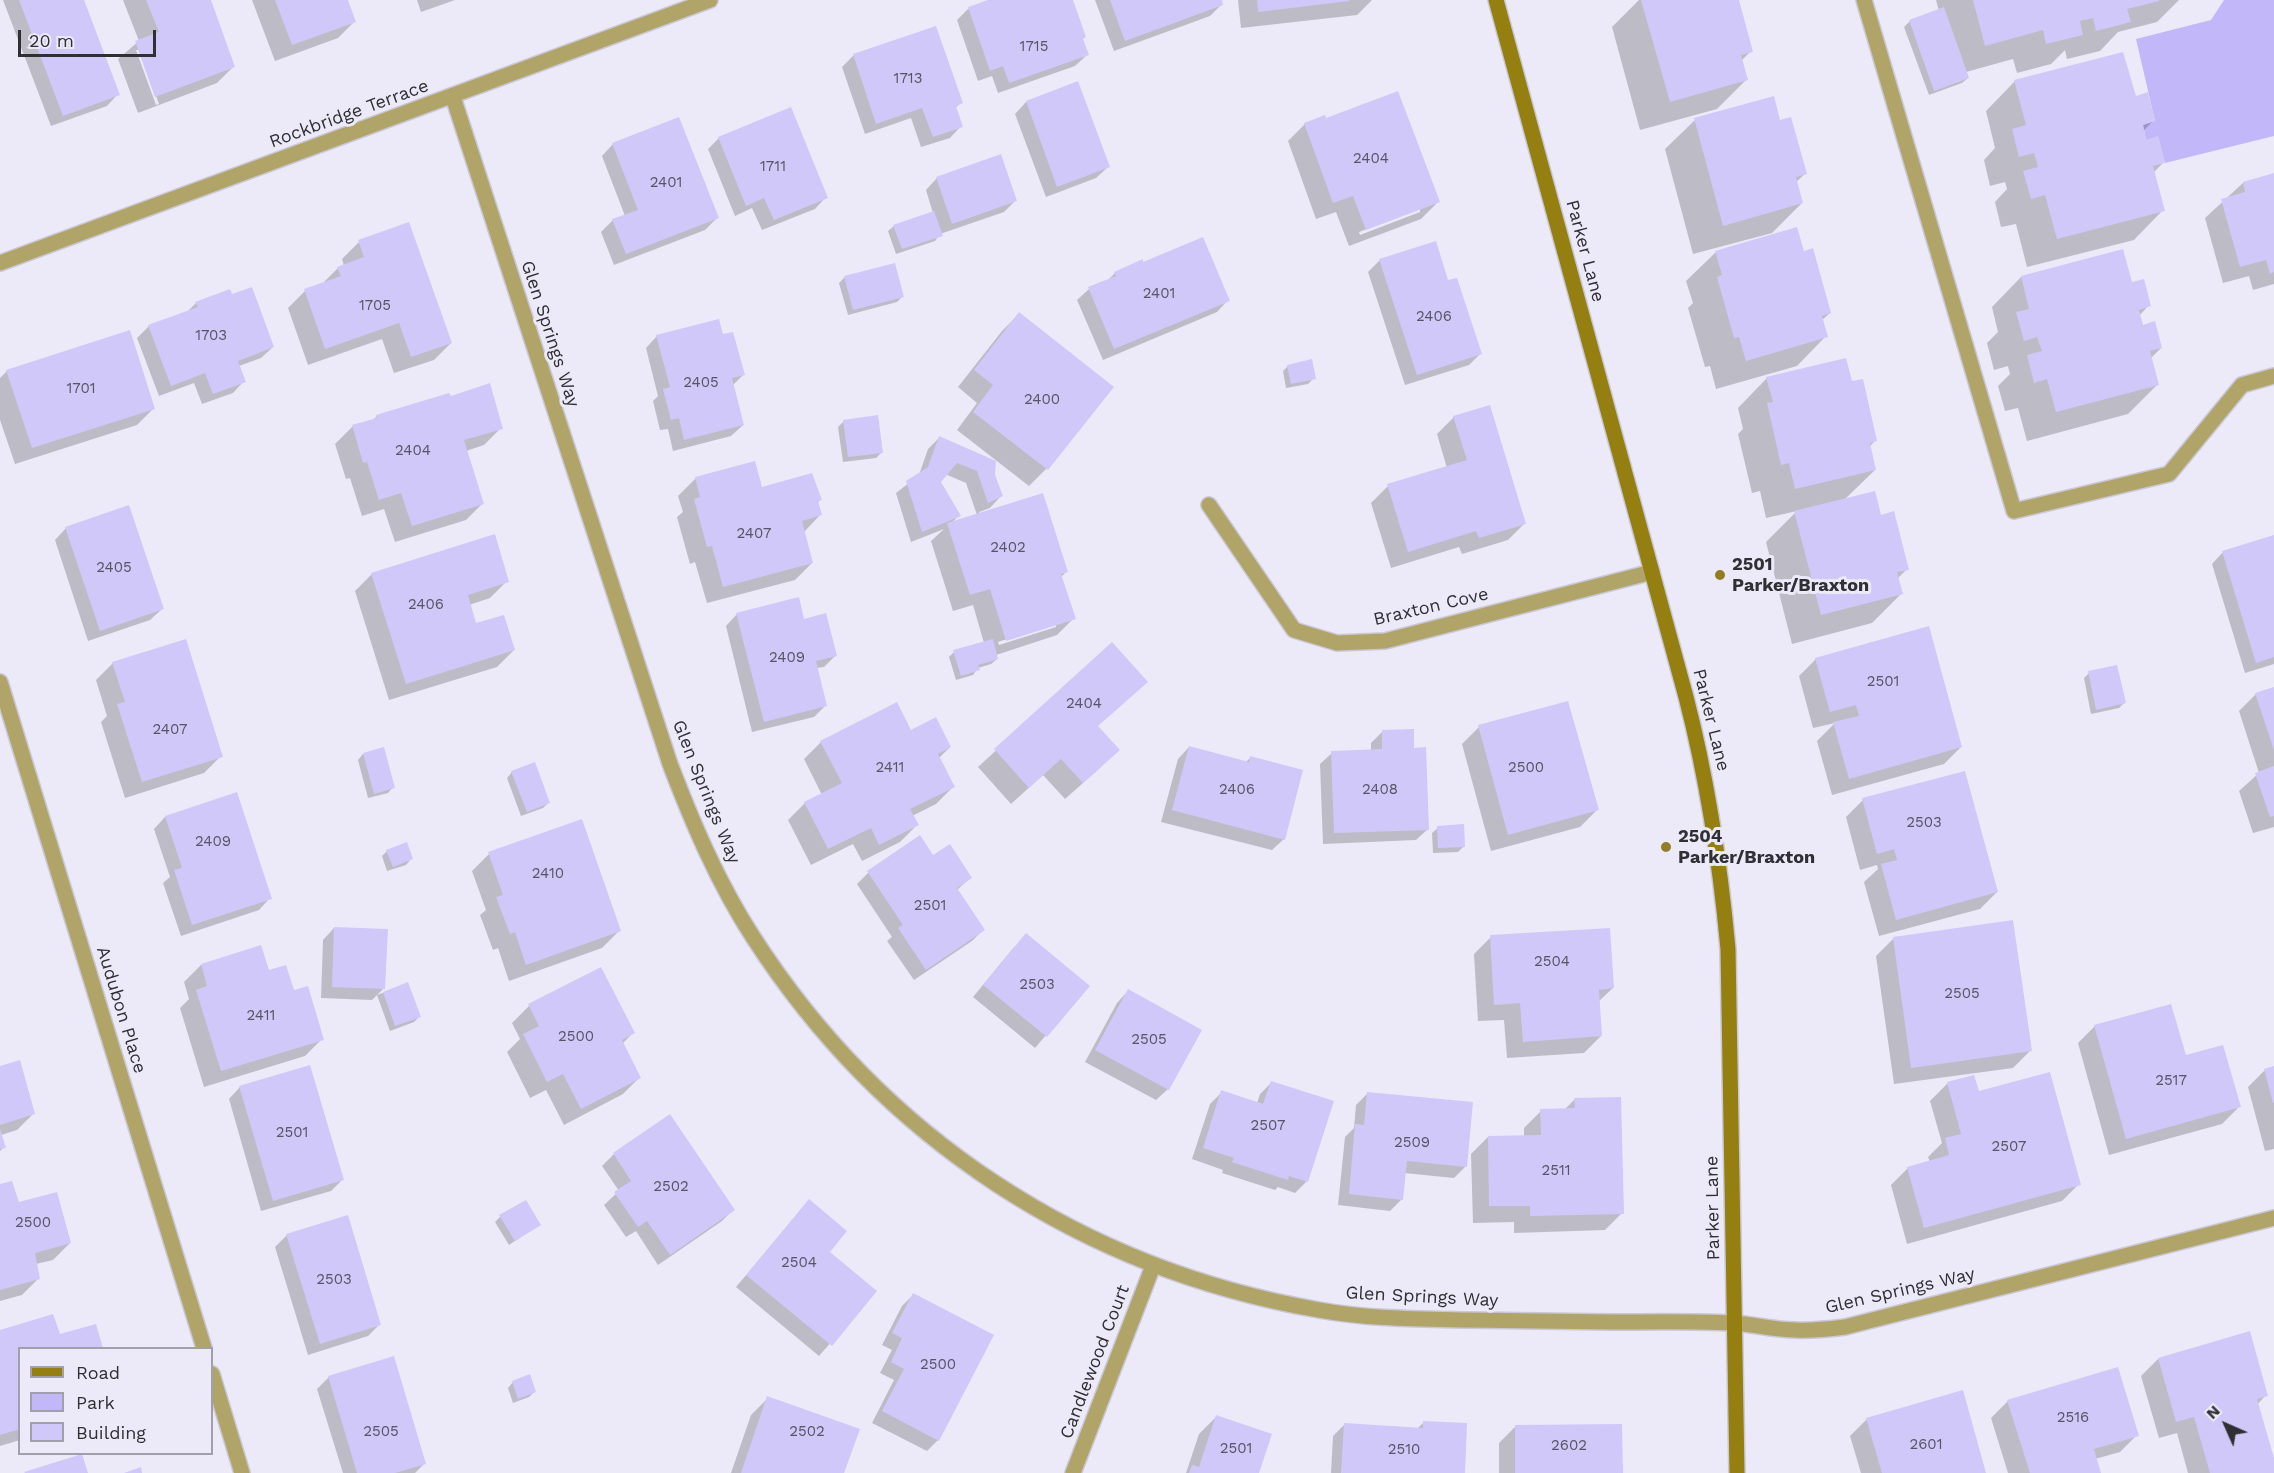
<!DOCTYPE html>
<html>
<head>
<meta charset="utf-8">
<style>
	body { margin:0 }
	#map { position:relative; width:2274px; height:1473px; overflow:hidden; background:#eceaf8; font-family:"Work Sans",sans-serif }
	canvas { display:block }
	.legend { position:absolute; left:18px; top:1347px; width:195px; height:108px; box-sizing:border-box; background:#eceaf8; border:2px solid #a19faa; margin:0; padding:8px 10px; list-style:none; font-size:18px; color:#302f34 }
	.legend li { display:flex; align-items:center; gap:12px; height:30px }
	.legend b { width:30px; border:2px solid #a19faa }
	.north { position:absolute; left:2196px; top:1395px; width:60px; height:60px; -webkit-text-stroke:4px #eceaf8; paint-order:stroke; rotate:315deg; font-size:16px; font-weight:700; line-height:24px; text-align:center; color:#302f34 }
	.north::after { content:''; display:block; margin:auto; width:21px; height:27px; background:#302f34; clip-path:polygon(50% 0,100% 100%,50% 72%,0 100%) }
	.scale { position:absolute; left:18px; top:30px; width:138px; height:27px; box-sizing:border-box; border:3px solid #302f34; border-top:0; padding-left:8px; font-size:18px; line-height:21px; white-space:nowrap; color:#302f34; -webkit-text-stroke:4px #eceaf8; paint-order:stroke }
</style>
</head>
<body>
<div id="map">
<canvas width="2274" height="1473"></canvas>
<ul class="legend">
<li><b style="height:8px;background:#957f10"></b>Road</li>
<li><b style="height:16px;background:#c2b7f8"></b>Park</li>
<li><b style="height:16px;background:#cfc8f9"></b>Building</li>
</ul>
<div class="north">N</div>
<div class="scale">20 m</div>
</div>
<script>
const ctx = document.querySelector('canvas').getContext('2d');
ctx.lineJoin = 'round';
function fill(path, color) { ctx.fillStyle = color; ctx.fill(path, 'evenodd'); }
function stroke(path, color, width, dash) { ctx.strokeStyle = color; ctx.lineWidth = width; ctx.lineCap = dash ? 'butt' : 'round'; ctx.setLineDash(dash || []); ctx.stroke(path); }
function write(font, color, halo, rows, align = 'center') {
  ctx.font = font + ' "Work Sans",sans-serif'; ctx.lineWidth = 6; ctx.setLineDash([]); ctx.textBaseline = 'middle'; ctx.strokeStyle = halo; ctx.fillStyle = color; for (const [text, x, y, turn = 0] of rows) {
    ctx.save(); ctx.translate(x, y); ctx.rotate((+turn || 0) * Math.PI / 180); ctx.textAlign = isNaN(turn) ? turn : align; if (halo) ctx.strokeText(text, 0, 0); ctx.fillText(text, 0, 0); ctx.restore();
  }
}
fill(new Path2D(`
	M2224,0h50v136l-109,27 -7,-26 -12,3 -3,-15 12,-4 -19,-82 75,-19z`), '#c2b7f8');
fill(new Path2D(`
	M3,0h79l36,94 -11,12 -56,20z
	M123,0h86l25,66 -17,17 -79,30 -20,-54 21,-18zM136,50h3l20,54 -3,1z
	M252,0h95l8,21 -17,17 -63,23z
	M417,0h38l-34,12z
	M993,0h78l16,55 -12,11 -77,27 -6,-17 -14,5 -21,-61 11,-11z
	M1095,0h125l2,4 -12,12 -96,35z
	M1238,0h134l-15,15 -116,13z
	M1639,0h99l13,51 -10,10 6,18 -30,30 -77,21 -28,-103z
	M1936,0h243l-22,22 -39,10 -18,19 -33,8 -2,-9 -14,14 -34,9 -4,-14 -47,13 2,6 -6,5 -33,12 -25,-68 6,-6 29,-10z
	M854,55l107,48 -6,5 6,18 -11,12 -29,9 -10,-29 -46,16 -23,-67z
	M2015,81l138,40 -10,10 2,10 18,22 -10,10 10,37 -29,30 -107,27 -11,-43 -15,3 -6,-25 12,-13 -2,-7 -15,4 -6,-26 11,-12 -9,-37z
	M1078,83l30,84 -12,11 -50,19 -31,-83 11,-12z
	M1695,120l84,2 26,52 -9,8 6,21 -30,30 -79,21 -28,-105z
	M1305,124l133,78 -17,17 -72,27 -13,-34 -20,7 -28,-78zM1420,208v4l-60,23 -1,-3z
	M719,138l107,59 -11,12 -53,21 -10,-22 -17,8 -27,-67z
	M613,144l104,74 -12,12 -91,35 -13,-33 12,-12 12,-4 -23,-60z
	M2274,174v110l-21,6 -4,-14 -26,7 -18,-65 38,-35z
	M937,178l79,22 -12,12 -64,22 -5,7 -39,13 -8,-23 6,-5 39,-13 -7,-23z
	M359,242l92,101 -17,17 -40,13 -12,-34 -74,26 -20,-57 17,-17 16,-6 17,-17 6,-2 -2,-7z
	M1716,252l87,1 27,60 -8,7 4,16 -29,30 -81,23 -6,-23 -5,1 -17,-59 5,-5 -7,-22z
	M1380,260l67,22 33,72 -11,11 -64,20 -37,-113z
	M1115,273l113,27 -11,12 -114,48 -26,-60 12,-11 18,-8z
	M845,277l57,20 -5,5 -49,13 -9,-32z
	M2021,277l110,7 18,21 -10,11 3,11 19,21 -11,11 7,26 -29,29 -101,27 -9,-33 -13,3 -7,-25 12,-12 -2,-8 -14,4 -7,-27 11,-11 -6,-25z
	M196,303l77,44 -12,11 -22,8 5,15 -11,12 -31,11 -8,-21 -35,13 -22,-58 12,-12 37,-13z
	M1019,314l93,73 -66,82 -17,17 -72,-56 20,-27 -19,-16 44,-56z
	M657,336h65l21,39 -11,11 11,39 -12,11 -58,15 -5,-22 -8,1 -7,-29 5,-5 -12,-48z
	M1288,366l26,12 -6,6 -22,4 -3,-17z
	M7,371l147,37 -17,17 -122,39 -15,-44v-42z
	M1767,378l83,5 26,57 -7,7 6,23 -31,30 36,17 27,52 -10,10 4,15 -29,29 -80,21 -26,-102 31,-31 -31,7 -6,-27 -8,2 -14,-59 5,-5 -5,-21z
	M450,398l51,30 -17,17 -18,6 17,52 -17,17 -71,22 -11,-33 -22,7 -12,-38 -4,1 -11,-35 17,-17 21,-7 4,-4z
	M1454,417l71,106 -17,17 -46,14 -3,-7 -68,21 -20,-65 17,-17 59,-18 -10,-34z
	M844,421l38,31 -6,6 -33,4 -5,-35z
	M939,438l54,37 8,21 -11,12 -11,4 1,2 86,58 -5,5 13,41 -17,17 -61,20 1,4 -6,5 -13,4 -5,7 -17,5 -7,-23 5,-5 30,-9 -11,-38 -20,6 -22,-70 13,-12 -33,13 -15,-49 23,-18 9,-26zM945,474l21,9 11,32 -26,8 8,-7 -20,-34zM1056,623v4l-57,18 -1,-3z
	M695,479l126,20 -4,4 3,12 -16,17 8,31 -17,17 -88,23 -12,-41 -5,2 -13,-47 6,-5 -5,-16z
	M66,528l96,81 -12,11 -62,21 -33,-101z
	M2274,537v127l-29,9 -33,-109 11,-12z
	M372,574l135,7 -17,17 -21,7 6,20 39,25 -17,17 -108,33 -34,-109z
	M737,614l66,6 33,35 -12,12 -7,1 9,37 -12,12 -62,15 -26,-106z
	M1112,644l-15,83 4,40 -36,32 -22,-24 -32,29 -33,-37z
	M1816,659l145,88 -17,17 -112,31 -15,-54 18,-18 -22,5 -14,-52z
	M113,663l108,93 -17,17 -79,25 -24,-76 6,-6 -11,-36z
	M2089,673l35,30 -5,5 -28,6 -7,-36z
	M2274,688v139l-21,6 -14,-42 20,-18 -20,-62 17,-17z
	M1479,727l118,83 -17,17 -89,24 -29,-107z
	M910,732l40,15 -11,11 14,29 -17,17 -24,12 5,9 -17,17 -38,19 -9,-17 -42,21 -23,-45 17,-17 17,-8 -18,-36 17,-17z
	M1382,732l31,18 15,79 -12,11 -93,4 -3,-80 12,-11 39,-2v-8z
	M1189,747l57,15 4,-4 34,81 -12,11 -111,-28 17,-63z
	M363,754l30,33 -5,6 -20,5 -10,-38z
	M512,772l36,31 -5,5 -22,8 -14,-38z
	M236,794l34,104 -11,12 -78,26 -18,-53 7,-6 -16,-48 11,-12z
	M1863,800l134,92 -17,17 -101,27 -15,-54 14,-13 -1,-4 -17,5 -14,-53z
	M1438,828l26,18 -6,6 -25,1 -1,-20z
	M387,851l24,8 -5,6 -19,6 -5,-15z
	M489,854l130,77 -17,17 -93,33 -11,-33 -5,2 -13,-35 6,-5 -14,-39z
	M933,857l37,21 -13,12 26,40 -11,11 -58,39 -27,-39 5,-4 -35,-53 11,-11z
	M334,928l50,60 -12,12 -51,-2 2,-58z
	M1491,937l122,51 -15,14 3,34 -17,17 -77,5 -3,-38 -26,1 -4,-67z
	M1893,939l137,112 -17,17 -119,16 -18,-128z
	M1015,946l73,40 -53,62 -62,-51z
	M201,965l67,7 25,20 29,47 -17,17 -101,31 -24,-79 9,-9 -5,-17z
	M601,969l32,64 -11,11 18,33 -17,17 -59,31 -18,-35 -16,8 -23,-46 13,-13 -8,-16 17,-17z
	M407,984l12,33 -5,5 -24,9 -13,-36z
	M1128,991l40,98 -12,11 -71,-38 32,-59z
	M2095,1026l90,31 54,50 -17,17 -113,31 -31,-112z
	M0,1067l34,46 -17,17 -16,5 3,12 -4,4z
	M2274,1068v81l-9,2 -17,-64 17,-17z
	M1271,1083l61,19 -26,80 -11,11 -17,-6 -3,3 -53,-17 1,-3 -31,-11 18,-55 12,-12 35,11 3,-9z
	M1947,1084l30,9 102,91 -17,17 -155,43 -16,-59 17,-17 22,-6 -2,-5 14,-14 -12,-42z
	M240,1087l102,93 -11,11 -70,20 -32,-112z
	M1367,1094l99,72 -12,12 -50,-5 -2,26 -12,12 -52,-6 7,-68 9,-9 2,-23z
	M1575,1099l47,114 -17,17 -91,3v-11l-41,1 -2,-69 17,-17 36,-1v-8l17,-17 23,-1z
	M670,1116l63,94 -11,11 -64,44 -22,-34 -10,6 -22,-32 15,-14 -17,-25 12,-12z
	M0,1185l18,19 52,39 -17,17 -17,4 3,14 -17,17 -22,6z
	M809,1201l19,51 47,40 -56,64 -83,-69z
	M500,1217l39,8 -30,20 -14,-23z
	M287,1235l92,90 -11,11 -60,19 -33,-108z
	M913,1295l25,145 -11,11 -55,-28 22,-43 -14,-7 12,-23 -10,-5 20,-39z
	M95,1326l7,22h-82v92l-20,6v-115l59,5z
	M2158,1359l108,36 -9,10 17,59v9h-86l-11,-40 -18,5 -18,-62z
	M329,1377l96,86 -10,10h-72l-26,-84z
	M513,1382l21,10 -5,5 -16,6 -5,-15z
	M768,1398l75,75h-112l20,-58z
	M2008,1401l129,34 -17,17 -25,7 5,14h-92l-17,-55z
	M1216,1417l42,56h-72l13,-39z
	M1867,1419l118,54h-124l-11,-37z
	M1424,1422l39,51h-132l2,-37 11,-11 73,4z
	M1516,1426l106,47h-123v-30z`), '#0003');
fill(new Path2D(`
	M19,0h65l36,95 -57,21z
	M146,0h65l24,67 -80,30 -20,-56 24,-9z
	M275,0h73l8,22 -64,23z
	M988,0h85l13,37 -3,2 6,16 -80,28 -6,-17 -13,5 -22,-64z
	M1110,0h112l1,5 -98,36z
	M1257,0h92v1l-91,11z
	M1641,0h98l14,52 -12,3 7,25 -78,22z
	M1973,0h186v1l-32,8 4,13 -35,9 -3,-13 -13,3 3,14 -37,9 -3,-14 -58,16z
	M1944,7l25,71 -35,13 -25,-71z
	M936,26l27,77 -7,3 7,21 -30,10 -11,-29 -46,16 -23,-70z
	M2123,52l13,44 12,-4 7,29 -12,4 3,15 12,-4 7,27 -12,3 12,45 -108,28 -12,-44 -14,4 -8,-28 15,-4 -4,-14 -15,4 -7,-28 14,-4 -12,-45z
	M1078,81l32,86 -53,20 -31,-86z
	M1398,91l42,111 -74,28 -13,-34 -20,7 -29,-80 21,-8 1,3z
	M1774,96l6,24 11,-3 16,57 -11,3 7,26 -80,23 -29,-108z
	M791,107l37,91 -54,22 -10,-22 -18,8 -28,-69z
	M679,117l40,101 -93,36 -14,-35 26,-9 -26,-67z
	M1001,154l16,47 -65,23 -16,-47z
	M2274,173v99l-4,2 -4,-14 -26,7 -19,-68 24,-7 -2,-10z
	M934,211l9,25 -41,13 -9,-24z
	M409,222l43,121 -41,14 -12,-34 -74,26 -21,-60 37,-13 -4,-9 27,-10 -6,-17z
	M1797,227l7,24 9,-3 18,65 -9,3 6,21 -82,24 -7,-24 -5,1 -17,-61 5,-2 -7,-24z
	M1203,237l27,64 -116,48 -26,-62 28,-11 -2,-4 29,-13v3z
	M1436,241l12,39 9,-2 25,76 -65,21 -38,-116z
	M2123,249l9,33 12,-3 7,27 -12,4 4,15 12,-4 7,27 -12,3 9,34 -103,27 -9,-33 -13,4 -7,-28 15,-4 -5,-14 -13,4 -8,-29 13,-3 -8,-33z
	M895,263l9,34 -51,13 -9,-34z
	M252,287l22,60 -36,14 8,21 -33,12 -8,-21 -34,13 -23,-61 50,-18 -3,-5 35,-13 2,5z
	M1019,312l95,75 -66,83 -75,-58 20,-27 -19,-15z
	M719,319l4,15 10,-2 12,43 -13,3 12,47 -60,15 -5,-22 -8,2 -8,-31 7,-2 -14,-52z
	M130,330l25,79 -123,39 -26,-78z
	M1846,358l6,23 11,-2 14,62 -7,2 6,27 -81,19 -6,-26 -8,2 -14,-62 6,-1 -7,-25z
	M1312,359l4,20 -25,5 -4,-19z
	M490,383l13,46 -39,11 20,64 -72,22 -11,-33 -22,7 -12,-38 -4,1 -11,-38 25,-7 -1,-3 73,-22 2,3z
	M1490,405l36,119 -47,14 -3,-7 -68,21 -21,-68 80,-24 -14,-44z
	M878,415l5,38 -35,4 -5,-37z
	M939,436l57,25 -1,14 8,21 -15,7 -11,-32 -20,-8 -16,19 20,34 -39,16 -16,-51 22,-14z
	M755,461l7,26 50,-14 10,27 -4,1 4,14 -20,6 11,42 -90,24 -11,-41 -5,1 -13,-48 6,-2 -5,-20z
	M1875,491l6,24 13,-4 15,59 -12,2 6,22 -82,21 -27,-104z
	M1043,493l25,79 -7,2 15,45 -70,22 -16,-52 -20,6 -23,-72z
	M129,505l35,104 -64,22 -35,-104z
	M495,534l14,48 -41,13 8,28 28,-8 11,35 -109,34 -35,-111z
	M2274,535v122l-18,6 -34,-112z
	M799,597l5,22 22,-6 11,43 -21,5 11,45 -63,16 -28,-109z
	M1929,626l33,121 -113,32 -16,-57 26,-6 -3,-11 -26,7 -15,-54z
	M186,639l37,118 -81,25 -25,-78 8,-2 -13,-40z
	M993,639l5,20 -20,6 2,5 -19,6 -8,-26z
	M1112,642l36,40 -50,44 22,24 -37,33 -22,-24 -32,29 -35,-39z
	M2117,665l9,38 -30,7 -8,-39z
	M2274,687v63l-19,-57z
	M1568,701l31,109 -91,25 -30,-110z
	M897,702l14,28 25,-13 15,30 -13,7 17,33 -45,22 9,16 -40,20 -8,-17 -43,21 -24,-47 38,-19 -22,-42z
	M1414,729v19l12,-1 3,83 -95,3 -3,-82 51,-2v-19z
	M1189,746l60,16 1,-6 53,14 -18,70 -113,-30z
	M384,747l11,41 -21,6 -11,-41z
	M535,762l15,41 -23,9 -16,-41z
	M2274,766v50l-4,1 -15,-44z
	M1965,771l33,121 -102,28 -15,-56 16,-4 -3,-11 -17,5 -15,-56z
	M237,792l35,107 -80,26 -18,-55 8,-2 -17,-52z
	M582,819l39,112 -95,34 -11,-33 -5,2 -14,-37 7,-2 -15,-43z
	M1464,824l1,23 -27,1 -1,-22z
	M920,835l13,20 17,-11 22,34 -15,10 28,42 -59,40 -28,-42 5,-3 -36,-54z
	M407,842l6,17 -20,8 -7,-17z
	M2013,920l19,131 -121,17 -18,-131z
	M334,927l54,2 -3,60 -53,-2z
	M1610,928l4,60 -15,2 3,46 -79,6 -3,-39 -26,2 -4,-70z
	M1026,933l64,53 -43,51 -64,-52z
	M261,945l8,25 17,-5 8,25 14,-4 16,54 -103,31 -25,-81 11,-4 -6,-22z
	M601,967l34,66 -13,7 19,38 -60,31 -18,-35 -16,8 -24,-48 16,-8 -11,-22z
	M408,982l13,35 -26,9 -12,-34z
	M1128,989l74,41 -33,60 -74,-40z
	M2171,1004l15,51 37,-10 18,62 -115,32 -32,-114z
	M20,1060l15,54 -35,11v-59z
	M310,1065l34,115 -71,21 -34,-115z
	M2274,1066v37h-1l-9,-34z
	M2050,1072l31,113 -157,43 -17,-61 42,-12 -4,-17 16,-4 -14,-52 27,-7 5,16z
	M1271,1081l63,20 -26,81 -19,-6 -1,4 -56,-18 2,-4 -31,-10 18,-58 42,14z
	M1367,1092l106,10 -6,65 -60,-6 -4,39 -54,-6 6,-70 9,1z
	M1621,1097l3,117 -94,2v-10h-41l-1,-70 53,-1 -1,-26 35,-1 -1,-10z
	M670,1114l65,96 -65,45 -23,-34 -9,6 -24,-35 17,-11 -18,-28z
	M0,1129l6,19 -6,1z
	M12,1181l7,21 38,-10 14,51 -36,10 5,26 -40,11v-106z
	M809,1199l38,32 -17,21 47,39 -45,55 -86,-71z
	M526,1200l15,25 -26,16 -16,-26z
	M348,1215l33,110 -61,19 -34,-110z
	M913,1293l81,42 -55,106 -57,-30 22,-42 -13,-7 11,-24 -10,-5z
	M53,1314l7,20 36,-10 7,24h-83v81l-20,6v-105z
	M2250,1331l18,65 -11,3 17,59v15h-64l-16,-56 -18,5 -18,-64z
	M394,1356l32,108 -31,9h-38l-29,-97z
	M2118,1367l21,69 -45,13 7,24h-71l-23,-73z
	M530,1374l6,18 -18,7 -6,-18z
	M1963,1390l23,83h-104l-16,-55z
	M767,1396l93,33 -16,44h-103z
	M1216,1415l56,19 -13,39h-70l3,-8 7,2z
	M1423,1421l44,2 -2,50h-124l3,-50 79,5z
	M1622,1424l1,49h-108v-48z
	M82,1454l6,19h-63l-1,-1z
	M141,1467l1,6h-18z`), '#cfc8f9');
const lane = new Path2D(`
	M1864,0l150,511 155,-37 73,-89 32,-9`);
const street = new Path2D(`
	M453,97l217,667c23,60 48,119 83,173 130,202 330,332 566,373 49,9 99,9 149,10 48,1 95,1 143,2 40,0 81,-1 121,1 21,1 42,7 64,7 16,1 33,-1 49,-3l429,-109
	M0,263l710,-263
	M1209,505l85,125 43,13 48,-2 267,-69
	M0,682l204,666
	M212,1374l30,99
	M1073,1473l80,-207`);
const secondary = new Path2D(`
	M1496,0l190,697c22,85 34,165 42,252l9,524`);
stroke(lane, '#cac8d5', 18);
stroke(street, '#cac8d5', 18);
stroke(secondary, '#cac8d5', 18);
stroke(lane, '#b1a469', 15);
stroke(street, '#b1a469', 15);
stroke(secondary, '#957f10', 15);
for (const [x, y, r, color] of [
	[1720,575,6,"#917e24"],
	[1666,847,6,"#917e24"]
]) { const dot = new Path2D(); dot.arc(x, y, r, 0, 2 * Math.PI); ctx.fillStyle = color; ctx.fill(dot); stroke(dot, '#eceaf8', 2); }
write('15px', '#585565', null, [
	["1715",1034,47],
	["1713",908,79],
	["2404",1371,159],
	["1711",773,167],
	["2401",666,183],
	["2401",1159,294],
	["1705",375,306],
	["2406",1434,317],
	["1703",211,336],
	["2405",701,383],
	["1701",81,389],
	["2400",1042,400],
	["2404",413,451],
	["2407",754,534],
	["2402",1008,548],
	["2405",114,568],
	["2406",426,605],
	["2409",787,658],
	["2501",1883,682],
	["2404",1084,704],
	["2407",170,730],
	["2411",890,768],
	["2500",1526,768],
	["2406",1237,790],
	["2408",1380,790],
	["2503",1924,823],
	["2409",213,842],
	["2410",548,874],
	["2501",930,906],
	["2504",1552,962],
	["2503",1037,985],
	["2505",1962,994],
	["2411",261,1016],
	["2500",576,1037],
	["2505",1149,1040],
	["2517",2171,1081],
	["2507",1268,1126],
	["2501",292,1133],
	["2509",1412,1143],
	["2507",2009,1147],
	["2511",1556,1171],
	["2502",671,1187],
	["2500",33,1223],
	["2504",799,1263],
	["2503",334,1280],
	["2500",938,1365],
	["2516",2073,1418],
	["2505",381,1432],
	["2502",807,1432],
	["2601",1926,1445],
	["2602",1569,1446],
	["2501",1236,1449],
	["2510",1404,1450]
]);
write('18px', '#302f34', '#eceaf8', [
	["Rockbridge Terrace",349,114,-20],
	["Parker Lane",1585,251,75],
	["Glen Springs Way",550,334,72],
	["Braxton Cove",1431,607,-13],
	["Parker Lane",1711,720,76],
	["Glen Springs Way",706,792,68],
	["Audubon Place",121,1010,73],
	["Parker Lane",1713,1208,-91],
	["Glen Springs Way",1900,1291,-13],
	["Glen Springs Way",1422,1297,3],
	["Candlewood Court",1095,1362,-69]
]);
write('bold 18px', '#302f34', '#eceaf8', [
	["2501",1732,565],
	["Parker/Braxton",1732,586],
	["2504",1678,837],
	["Parker/Braxton",1678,858]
], 'left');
</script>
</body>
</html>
